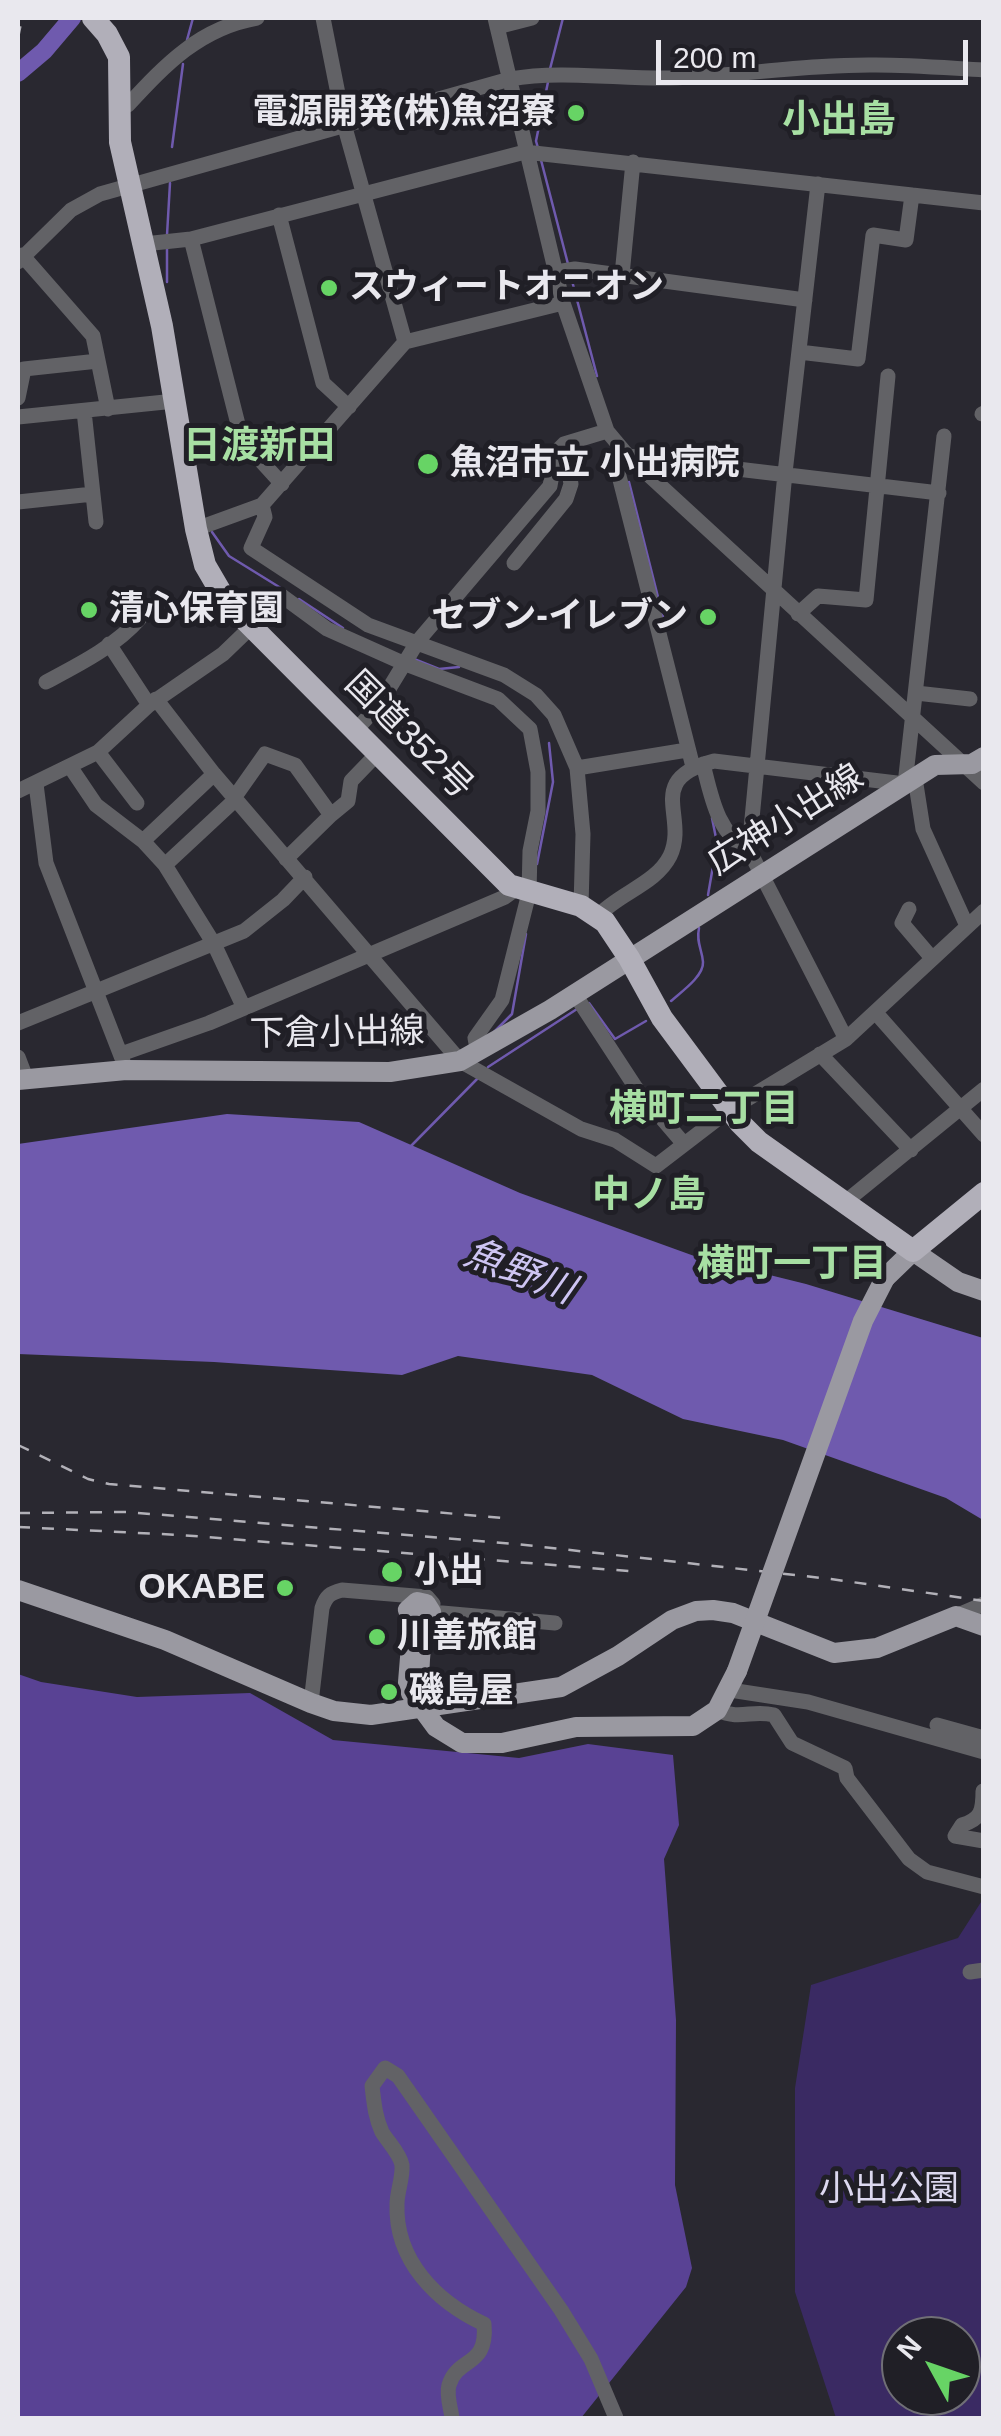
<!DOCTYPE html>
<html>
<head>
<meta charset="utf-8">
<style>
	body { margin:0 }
	#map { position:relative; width:1001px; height:2436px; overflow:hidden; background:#292830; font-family:Arial,sans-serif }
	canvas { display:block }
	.frame { position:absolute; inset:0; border:20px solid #e9e8ee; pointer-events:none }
	.north { position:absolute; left:881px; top:2316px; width:100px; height:100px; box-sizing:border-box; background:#201f26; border:2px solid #706f76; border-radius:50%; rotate:310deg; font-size:28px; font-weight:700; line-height:40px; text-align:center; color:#e9e8ee }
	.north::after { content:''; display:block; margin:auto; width:35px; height:45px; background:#67d465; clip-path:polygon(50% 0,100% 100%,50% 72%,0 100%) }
	.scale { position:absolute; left:656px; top:40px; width:312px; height:45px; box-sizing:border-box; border:5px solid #e9e8ee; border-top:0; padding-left:12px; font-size:30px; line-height:35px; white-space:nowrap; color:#e9e8ee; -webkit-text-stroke:8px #201f26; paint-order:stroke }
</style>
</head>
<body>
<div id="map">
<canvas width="1001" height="2436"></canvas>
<div class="frame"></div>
<div class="north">N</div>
<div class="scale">200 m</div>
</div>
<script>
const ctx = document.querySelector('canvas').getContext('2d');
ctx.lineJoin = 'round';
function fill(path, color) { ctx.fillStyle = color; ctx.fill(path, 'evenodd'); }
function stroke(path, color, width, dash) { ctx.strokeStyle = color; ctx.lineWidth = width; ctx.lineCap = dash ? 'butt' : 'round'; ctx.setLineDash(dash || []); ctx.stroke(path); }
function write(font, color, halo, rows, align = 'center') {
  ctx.font = font + ' Arial,"Noto Sans JP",sans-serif'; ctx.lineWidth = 10; ctx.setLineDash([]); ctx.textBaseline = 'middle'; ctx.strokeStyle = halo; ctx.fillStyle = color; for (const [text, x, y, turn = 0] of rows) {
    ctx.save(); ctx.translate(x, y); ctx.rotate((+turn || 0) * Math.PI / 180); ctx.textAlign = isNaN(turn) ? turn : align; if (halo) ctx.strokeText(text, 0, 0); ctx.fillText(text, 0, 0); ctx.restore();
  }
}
fill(new Path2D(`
	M983,1899v519h-147l-41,-126v-204l16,-103 147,-47zM901,2336h60v60h-60z`), '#3a2a63');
fill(new Path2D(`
	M18,1674l23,8 96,15 113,-4 83,47 186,18 69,-14 85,11 6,70 -15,34 12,161 -1,165 17,83 -6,19 -105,131h-563z`), '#594294');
fill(new Path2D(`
	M227,1114l132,8 161,71 177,64 109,27 177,54v182l-37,-22 -163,-58 -100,-21 -91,-44 -134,-19 -56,19 -188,-13 -196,-8v-210z`), '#6f5aae');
stroke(new Path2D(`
	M187,40l6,-22
	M550,69l13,-51
	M172,147l11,-83
	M538,148l-2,-7 12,-59
	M541,160l27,104
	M167,235l3,-52
	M167,248v34
	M571,277l26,99
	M629,482l34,135
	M212,532l17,24 55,34
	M299,599l44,29
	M414,659l25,10 20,-2
	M537,864l16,-82 -4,-39
	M708,895l9,-52 -5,-25
	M671,1001c10,-9 33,-25 32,-39 -1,-13 -7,-19 -4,-34
	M589,1003l26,36 31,-18
	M494,1032l18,-18 14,-80
	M488,1067l89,-58
	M411,1146l68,-69`), '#6f5aae', 2.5);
stroke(new Path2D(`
	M18,73l26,-22 28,-33`), '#6f5aae', 18);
stroke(new Path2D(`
	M323,18l21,106 61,218
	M495,18l68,285 44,128 21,25 356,327
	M497,27l35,-9
	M119,109l9,-4c38,-41 72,-77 129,-87
	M818,184l-33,289 -36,377 97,189
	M279,215l44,168 26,24
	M191,239l51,201 40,44
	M144,244l47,-5 334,-87 459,51
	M22,255l71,81 15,73
	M18,262l53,-52 29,-16 410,-115c51,-9 108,0 160,-1 69,-2 137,-14 206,-13 36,0 72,3 108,5
	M556,272l19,-3 230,31
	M622,275l11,-113
	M799,352l59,7 15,-124 33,5 6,-45
	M18,398l6,-29 74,-8
	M84,411l12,111
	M982,414l2,-1
	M18,417l157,-16
	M628,456l-11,12 76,299
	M628,456l311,37
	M18,502l75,-8
	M262,505l3,12 -14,31 117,77 136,50 32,20 18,20 23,53 6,66 -2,72
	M196,529l66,-24 143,-163 158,-39
	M514,563l52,-64 5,-15 -7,-40
	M282,596l45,33 76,34 95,36 32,30 8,43v39l-8,40 -1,42 -27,107 -27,38 3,15
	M798,614l20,-18 48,4 22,-224
	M109,644l40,61
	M46,682c32,-17 70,-36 94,-64l-6,-13
	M916,693l54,6
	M156,699l58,75 246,287 121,68 34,11 41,26 73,-56 117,-71 138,-128
	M354,732l25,-27 39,-64 132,-155 6,-34 8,-8 43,-13
	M98,752l39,51
	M703,764c8,31 14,70 46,86
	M71,768l25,37 47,36 22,24 49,79 30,64
	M577,768l110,-18
	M915,778l8,51 44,97
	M36,784l10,79 77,198
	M18,791l80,-39 51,-47 74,-51 27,-26
	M234,798l31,-44 30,11 36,50 -45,44
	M331,815l17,-14 3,-20 26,-27
	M143,841l71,-67
	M165,865l71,-66
	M909,909l-7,14 29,34
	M598,916c21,-23 58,-32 72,-60 19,-40 -27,-76 44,-95l191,23 39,-348
	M574,993l62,95 48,56
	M876,1013l108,122
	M18,1023l226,-92 39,-31 22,-23
	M121,1054l88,-31 296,-126 11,-8
	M820,1054l91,96
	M18,1057l8,21
	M844,1203l140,-114
	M956,1616l28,-12
	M730,1690l78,12 176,50
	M311,1703l11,-95c4,-12 8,-15 20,-18l85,7 6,7 -2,8 124,11
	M717,1710c25,11 34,-1 57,5l18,28 53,25 2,10 62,81 18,13 57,15
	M937,1725l47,13
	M983,1791c0,20 -2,28 -21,34l-7,11 29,5
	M970,1972l14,-2
	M452,2418c-1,-9 -6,-23 -3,-33 9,-29 39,-17 35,-61 -47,-22 -89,-63 -87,-120 0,-12 6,-26 5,-39 -2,-11 -14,-23 -20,-33 -7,-15 -8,-30 -10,-46l13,-18 13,8 163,234 30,49 25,59`), '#626266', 15);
stroke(new Path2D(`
	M18,1080l108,-10 264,2 70,-11 90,-51 385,-245 37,-1 12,-7
	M885,1278l28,-27 45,31 26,9
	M18,1590l147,50 146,63 23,8 37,4 190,-28 57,-31 54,-36 24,-9 17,-1 20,3 101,40 43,-5 79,-32 28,10
	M421,1708c-3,-27 -3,-71 10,-96l-5,-8 -9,-2 -9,8 5,11 -5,61 3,11 25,34 26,16h40l74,-16 117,-1 24,-16 20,-39`), '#9a99a1', 20);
stroke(new Path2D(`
	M93,18l14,16 12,23 1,85 42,184 34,203 9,36 21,36 283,284 72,21 24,16 24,36 33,60 78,105 19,19 154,109 71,-58`), '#b1afb9', 22);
stroke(new Path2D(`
	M18,38l4,-20
	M18,1445l70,34 21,5 394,34
	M18,1513l109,-1 389,32 315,35 153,22
	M18,1527l163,8 459,37`), '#b2b1b8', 2.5, [12, 12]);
stroke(new Path2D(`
	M737,1671l126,-350 22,-43`), '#9a99a1', 20);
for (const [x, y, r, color] of [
	[576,113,10,"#67d465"],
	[329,288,10,"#67d465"],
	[428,464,12,"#67d465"],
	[89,610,10,"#67d465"],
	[708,617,10,"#67d465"],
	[392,1572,12,"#67d465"],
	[285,1588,10,"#67d465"],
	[377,1637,10,"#67d465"],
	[389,1692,10,"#67d465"]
]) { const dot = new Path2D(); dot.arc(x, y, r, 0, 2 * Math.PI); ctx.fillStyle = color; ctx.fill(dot); stroke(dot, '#201f26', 4); }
write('bold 35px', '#e9e8ee', '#201f26', [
	["電源開発(株)魚沼寮",556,113,"right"],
	["スウィートオニオン",349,288],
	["魚沼市立 小出病院",450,464],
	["清心保育園",109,610],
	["セブン-イレブン",688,617,"right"],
	["小出",414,1572],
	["OKABE",265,1588,"right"],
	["川善旅館",397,1637],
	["磯島屋",409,1692]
], 'left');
write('35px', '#e9e8ee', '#201f26', [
	["国道352号",408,736,45],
	["広神小出線",786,821,-32],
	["下倉小出線",337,1034,-1]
]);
write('35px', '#dcd8ef', '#201f26', [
	["小出公園",889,2190]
]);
write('bold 38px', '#a7dfa3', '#201f26', [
	["小出島",839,122],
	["日渡新田",259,448],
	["横町二丁目",704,1111],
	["中ノ島",649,1197],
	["横町一丁目",792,1266]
]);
write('italic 38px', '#cec5f3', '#201f26', [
	["魚野川",519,1273,21]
]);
</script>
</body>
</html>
